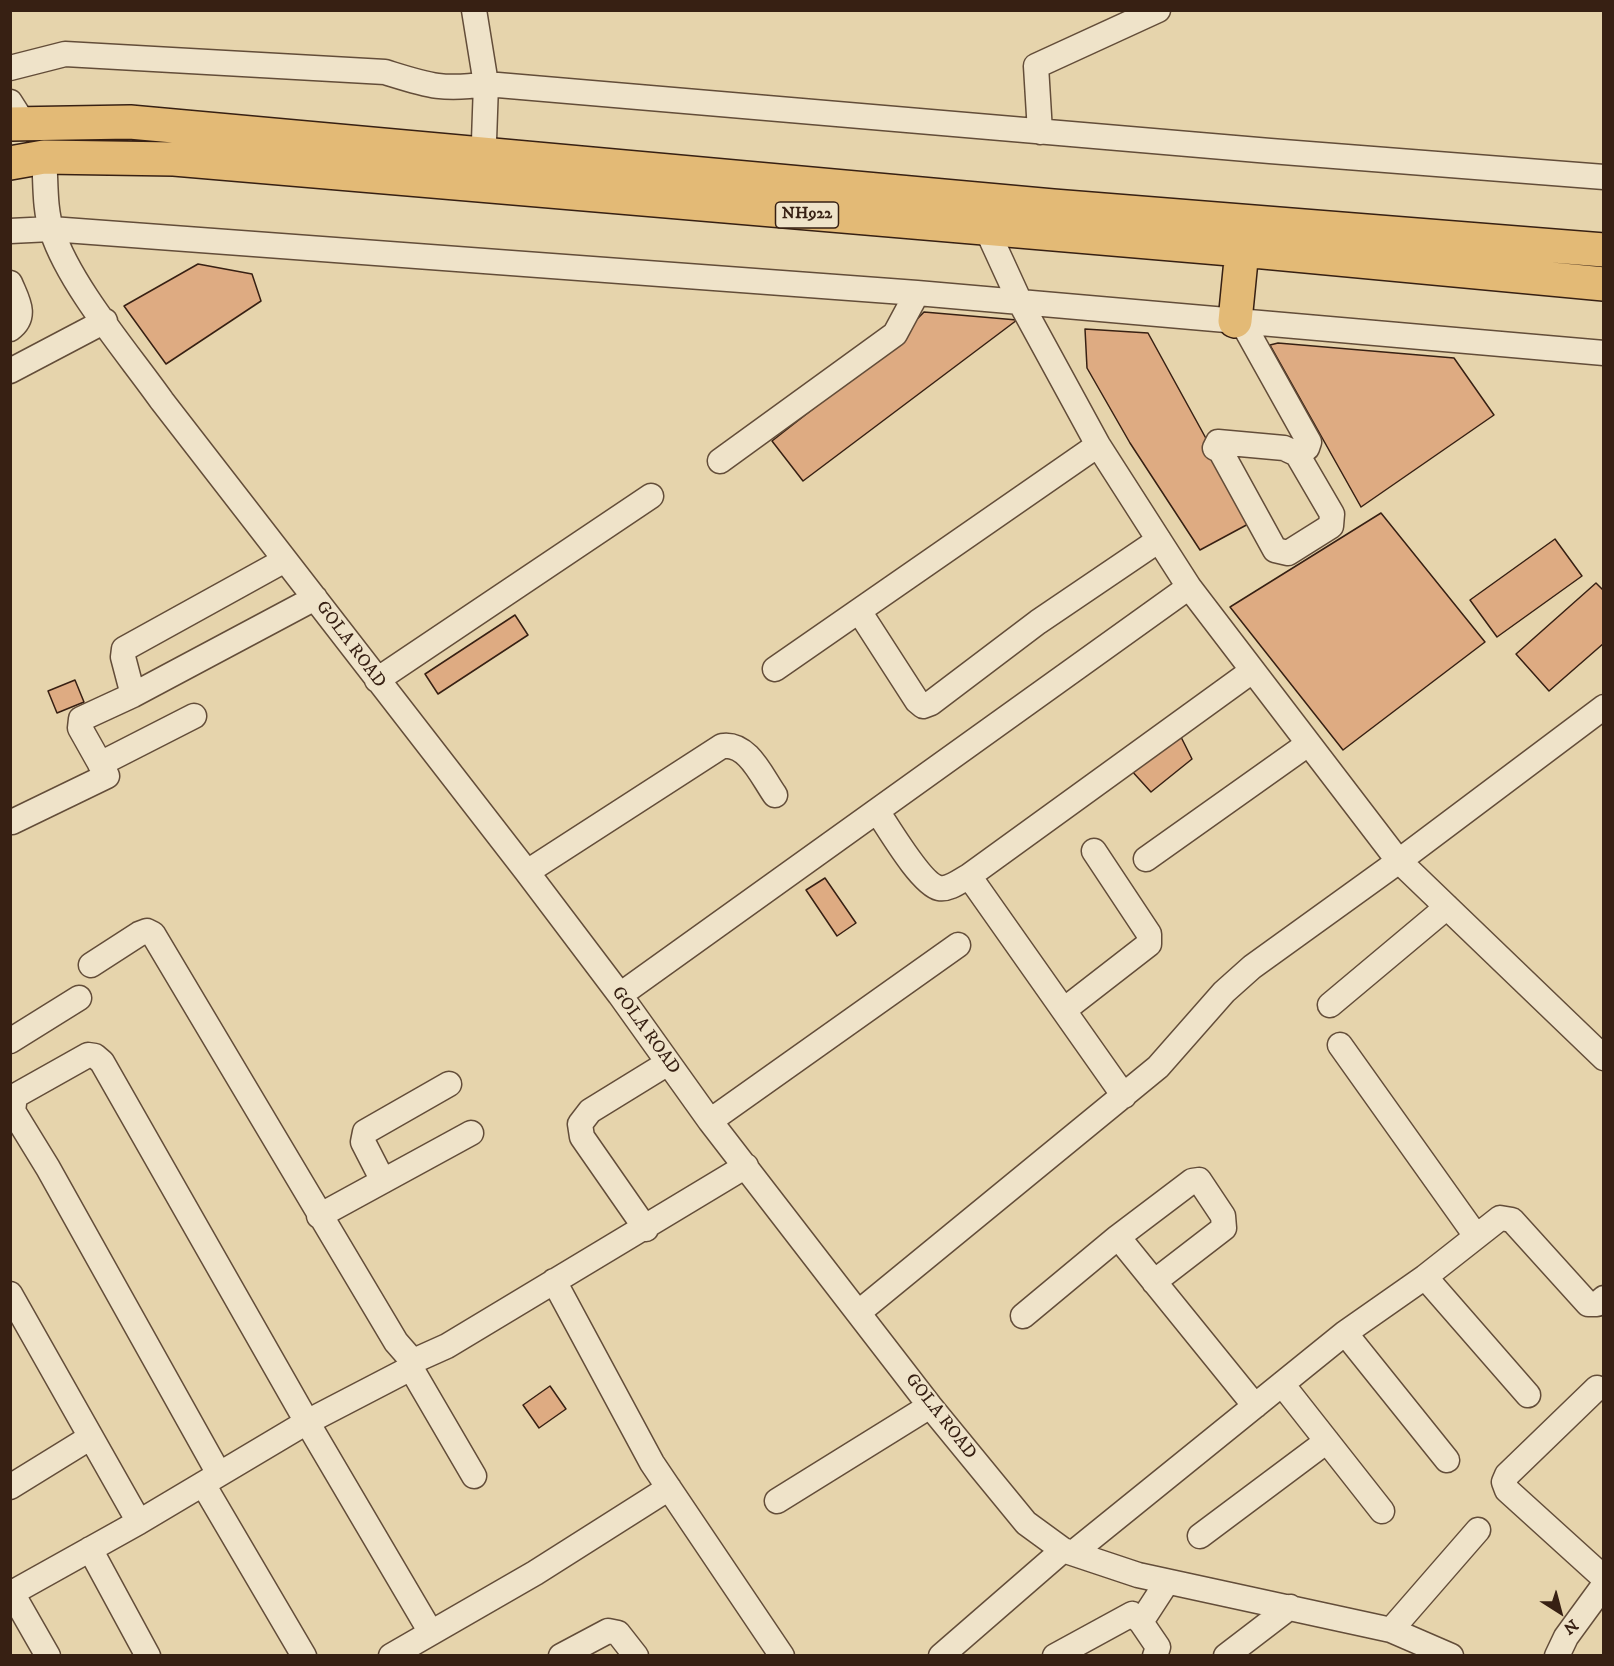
<!DOCTYPE html>
<html>
<head>
<meta charset="utf-8">
<style>
	body { margin:0 }
	#map { position:relative; width:1614px; height:1666px; overflow:hidden; background:#e6d4ac; font-family:"IM FELL DW Pica",serif }
	canvas { display:block }
	.frame { position:absolute; inset:0; border:12px solid #372013; pointer-events:none }
	.north { position:absolute; left:1530px; top:1582px; width:60px; height:60px; -webkit-text-stroke:4px #efe3c9; paint-order:stroke; rotate:144deg; font-size:16px; font-weight:700; line-height:24px; text-align:center; color:#372013 }
	.north::after { content:''; display:block; margin:auto; width:21px; height:27px; background:#372013; clip-path:polygon(50% 0,100% 100%,50% 72%,0 100%) }
</style>
</head>
<body>
<div id="map">
<canvas width="1614" height="1666"></canvas>
<div class="frame"></div>
<div class="north">N</div>
</div>
<script>
const ctx = document.querySelector('canvas').getContext('2d');
ctx.lineJoin = 'round';
function fill(path, color) { ctx.fillStyle = color; ctx.fill(path, 'evenodd'); }
function stroke(path, color, width, dash) { ctx.strokeStyle = color; ctx.lineWidth = width; ctx.lineCap = dash ? 'butt' : 'round'; ctx.setLineDash(dash || []); ctx.stroke(path); }
function write(font, color, halo, rows, align = 'center') {
  ctx.font = font + ' "IM FELL DW Pica",serif'; ctx.lineWidth = 4.5; ctx.setLineDash([]); ctx.textBaseline = 'middle'; ctx.strokeStyle = halo; ctx.fillStyle = color; for (const [text, x, y, turn = 0] of rows) {
    ctx.save(); ctx.translate(x, y); ctx.rotate((+turn || 0) * Math.PI / 180); ctx.textAlign = isNaN(turn) ? turn : align; if (halo) ctx.strokeText(text, 0, 0); ctx.fillText(text, 0, 0); ctx.restore();
  }
}
const building = new Path2D(`
	M198,264l54,10 9,27 -95,63 -42,-58z
	M924,312l93,8 -214,161 -31,-40 111,-87z
	M1085,329l63,4 104,189 -52,28 -70,-107 -43,-75z
	M1278,343l176,15 40,57 -133,92 -91,-162z
	M1381,513l104,129 -142,108 -113,-143z
	M1555,539l27,37 -85,61 -27,-37z
	M1596,583l8,8v52l-55,48 -33,-37z
	M515,615l13,20 -90,59 -13,-20z
	M75,680l9,22 -27,11 -9,-22z
	M1180,735l12,24 -41,33 -21,-23z
	M825,878l31,45 -19,13 -31,-46z
	M550,1386l16,23 -27,19 -16,-23z`);
fill(building, '#deab82');
stroke(building, '#372013', 1.5);
const minor = new Path2D(`
	M474,10l12,74 -3,85
	M10,68l55,-14 320,18c42,13 57,19 101,12l784,67 334,26
	M10,102l14,22
	M1040,132l-4,-66 122,-56
	M44,157c2,23 0,52 8,74 18,55 76,122 110,170l365,471 93,123 90,126 220,285 96,117 37,27 75,25 253,55 60,26
	M988,216l-1,14 33,72 78,143 91,142 208,272 207,199
	M10,231l41,-2 866,64 687,60
	M10,283c7,17 18,33 0,46
	M1242,322l67,120 -2,6 -10,6
	M10,371l95,-50
	M1218,442l66,6 13,6 35,60 -1,12 -43,27 -13,-3 -55,-100 -5,-2z
	M720,461l175,-127 22,-41
	M859,611l58,90 6,5 8,-3 107,-81 121,-82
	M775,669l323,-224
	M377,680l274,-184
	M133,695l-10,-38 1,-8 161,-89
	M100,764l94,-48
	M877,811c11,16 44,73 62,77 10,2 21,-7 30,-12l283,-205
	M12,822l95,-46 -27,-48 1,-9 52,-24 182,-97
	M1146,859l162,-115
	M527,872l195,-126c26,-4 40,31 53,49
	M969,876l155,220
	M91,965l48,-31 8,-3 6,3 243,408 14,16 8,1 29,-13 299,-180
	M620,995l569,-408
	M1330,1005l117,-98
	M1064,1010l85,-66v-10l-55,-83
	M10,1041l69,-43
	M1340,1045l136,191
	M710,1121l248,-176
	M383,1181l-20,-39 2,-10 84,-48
	M319,1216l152,-83
	M646,1229l-64,-92 -2,-13 10,-13 78,-48
	M1118,1237l137,169
	M1425,1277l103,118
	M554,1281l98,182 130,193
	M10,1294l129,228 168,-100 104,-54 7,-9
	M859,1312l299,-245 66,-75 28,-25 147,-106 205,-154
	M1023,1316l95,-79 74,-56 7,-1 24,36 1,12 -70,54
	M1345,1333l102,127
	M411,1368l63,108
	M1282,1384l100,127
	M1597,1388l-90,87 -3,7 3,8 97,88
	M219,1474l-171,-306 -35,-57 2,-15 73,-41 7,1 7,6 205,360 123,209
	M203,1484l101,172
	M10,1487l81,-50
	M777,1501l153,-95
	M1200,1536l127,-95
	M90,1549l58,107
	M1073,1553l272,-220 80,-56 75,-59 12,2 76,84h9l7,-6
	M12,1593l36,63
	M10,1594l129,-72
	M1141,1622l26,-40
	M1391,1630l87,-100
	M391,1656l144,-83 134,-85
	M561,1656l47,-25 10,2 18,23
	M941,1656l122,-106
	M1055,1656l77,-42 9,8 17,25 -3,9
	M1226,1656l64,-49
	M1557,1656l9,-19 38,-52`);
const highway = new Path2D(`
	M10,124l120,-2 923,84 551,44
	M10,163l34,-6 130,2 1068,91 362,34
	M1235,321l7,-71`);
stroke(minor, '#634d39', 27);
stroke(highway, '#372013', 36);
stroke(minor, '#efe3c9', 24);
stroke(highway, '#e3ba76', 33);
for (const [x, y, w] of [
	[807,215,63]
]) { const box = new Path2D(); box.roundRect(x - w / 2, y - 13, w, 26, 4.5); ctx.fillStyle = '#efe3c9'; ctx.fill(box); stroke(box, '#372013', 1.5); }
write('bold 16px', '#372013', null, [
	["NH922",807,215]
]);
write('18px', '#372013', '#efe3c9', [
	["GOLA ROAD",350,645,53],
	["GOLA ROAD",645,1031,54],
	["GOLA ROAD",940,1417,52]
]);
</script>
</body>
</html>
